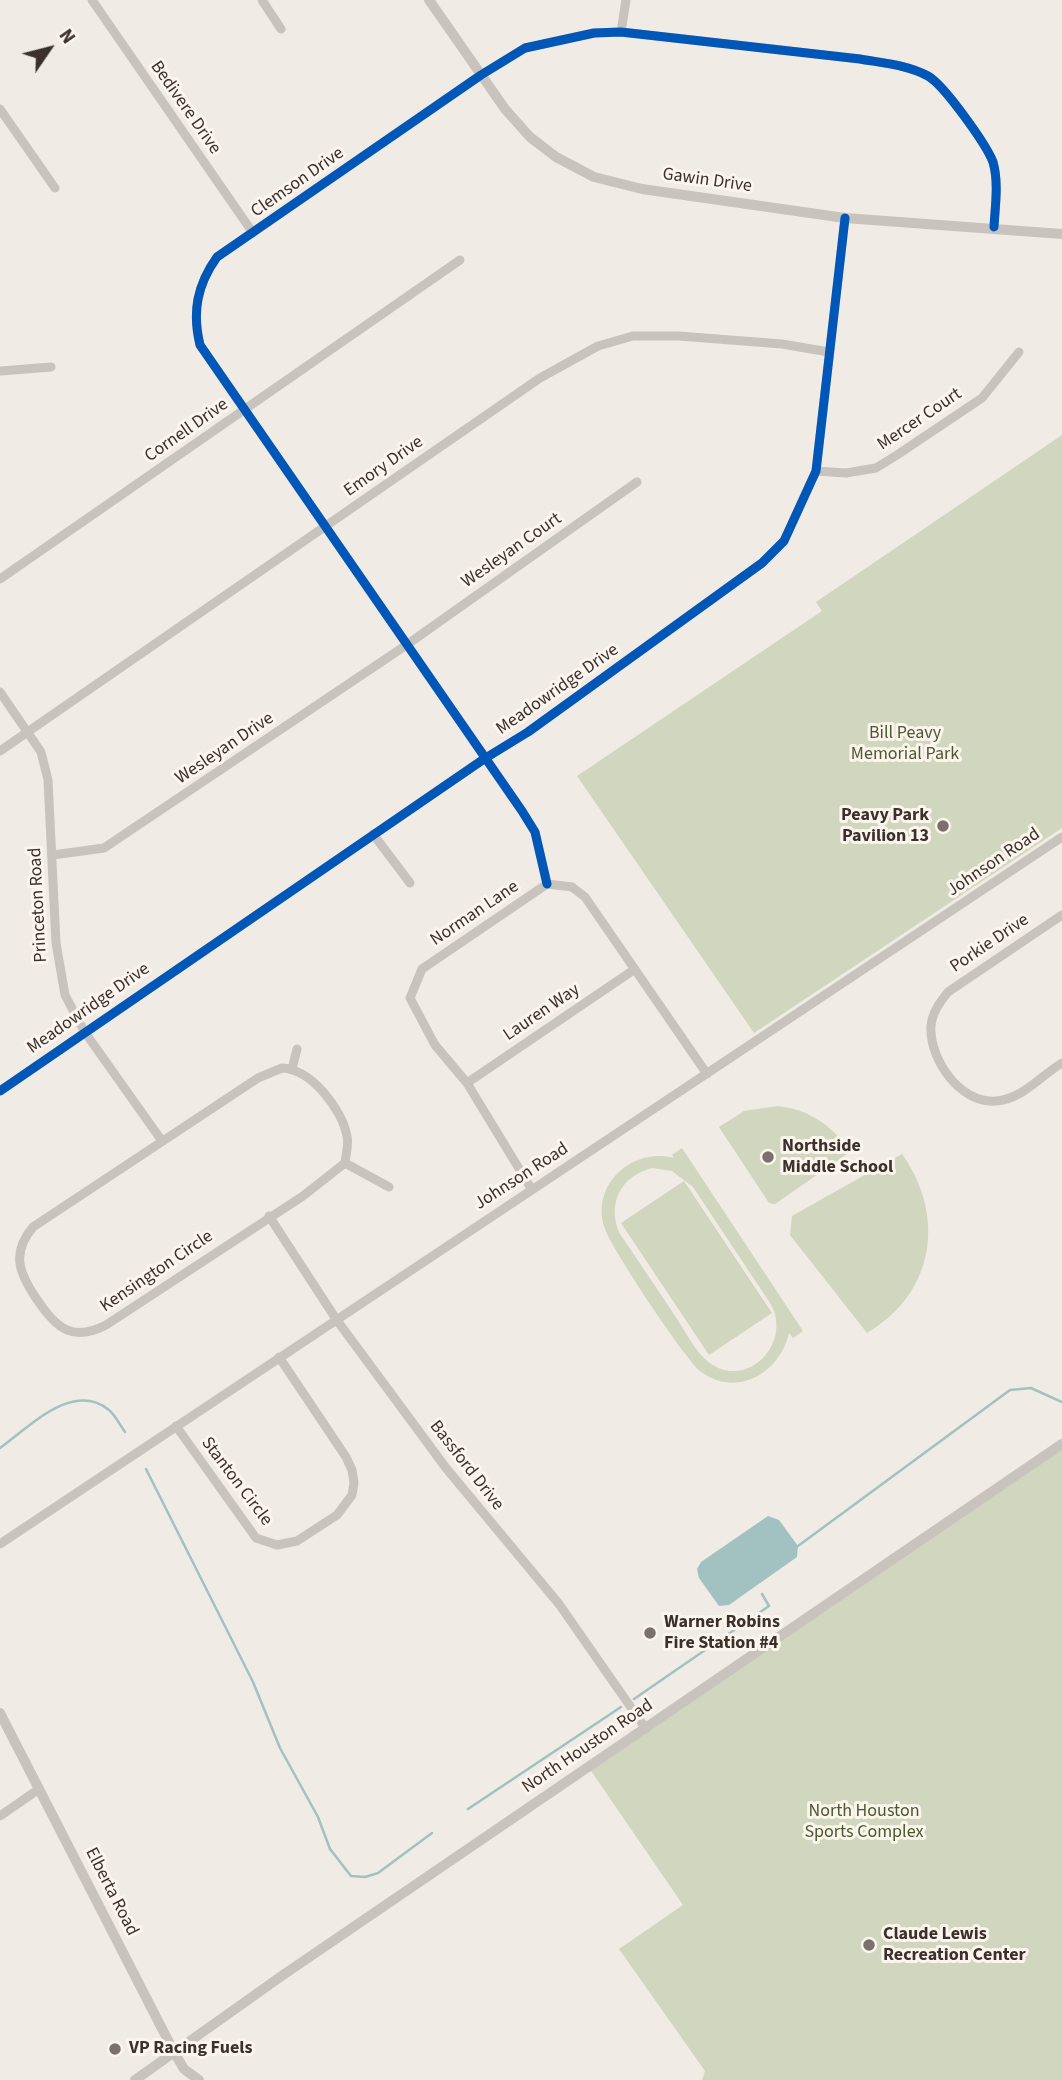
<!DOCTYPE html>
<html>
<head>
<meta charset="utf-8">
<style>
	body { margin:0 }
	#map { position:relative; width:1062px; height:2080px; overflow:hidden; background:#f0ebe5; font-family:"Source Sans 3",sans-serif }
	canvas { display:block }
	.north { position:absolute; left:14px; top:14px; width:70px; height:70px; -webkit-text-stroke:5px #fbf5ee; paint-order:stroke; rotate:55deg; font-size:19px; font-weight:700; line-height:28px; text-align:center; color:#3b302b }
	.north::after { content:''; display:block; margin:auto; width:24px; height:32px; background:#3b302b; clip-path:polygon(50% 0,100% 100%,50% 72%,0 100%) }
</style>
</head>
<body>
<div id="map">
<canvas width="1062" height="2080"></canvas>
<div class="north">N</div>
</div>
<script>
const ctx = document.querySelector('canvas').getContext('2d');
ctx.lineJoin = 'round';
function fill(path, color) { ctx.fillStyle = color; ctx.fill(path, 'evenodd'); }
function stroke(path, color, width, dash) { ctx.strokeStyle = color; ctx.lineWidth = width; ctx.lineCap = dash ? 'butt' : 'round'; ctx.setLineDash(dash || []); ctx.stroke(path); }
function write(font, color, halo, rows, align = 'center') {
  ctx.font = font + ' "Source Sans 3",sans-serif'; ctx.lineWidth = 6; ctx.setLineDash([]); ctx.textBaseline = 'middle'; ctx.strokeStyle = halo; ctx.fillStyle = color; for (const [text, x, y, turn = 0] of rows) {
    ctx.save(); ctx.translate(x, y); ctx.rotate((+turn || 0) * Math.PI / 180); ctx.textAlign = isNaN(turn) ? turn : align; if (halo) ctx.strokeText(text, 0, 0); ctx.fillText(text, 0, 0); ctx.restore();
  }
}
fill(new Path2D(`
	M1062,435v393l-308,205 -177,-257 245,-165 -6,-9z
	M778,1106c32,4 54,19 72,46l-75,52 -6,-1 -50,-76 25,-16z
	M682,1148l121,183 -10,7 -4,-5c-9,40 -53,66 -89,38 -15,-12 -89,-123 -95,-142 -15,-43 26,-82 69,-71l-2,-3zM652,1168l20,3 21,16 79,119c20,43 -32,88 -68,52 -11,-11 -19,-27 -27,-39 -19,-29 -38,-57 -57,-85 -14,-30 1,-58 32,-66z
	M902,1154c44,62 33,139 -35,179l-77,-98 2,-19z
	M684,1181l88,132 -63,42 -88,-132z
	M1062,1444v636h-360l3,-9 -86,-122 64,-44 -94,-137z`), '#d1d6bf');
fill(new Path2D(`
	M768,1516l11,4 19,26 -1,11 -68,48 -10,1 -20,-28 -2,-9 4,-7z`), '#a1c2c1');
stroke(new Path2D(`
	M0,1448c28,-20 73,-68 109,-38 6,5 11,15 16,22
	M146,1469l107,213 27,66 38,69 12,32 21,27 14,1 13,-4 54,-40
	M798,1546l212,-156 21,-2 31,14
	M634,1699l135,-93 -7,-12
	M468,1809l153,-102`), '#a1c2c1', 2.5);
stroke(new Path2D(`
	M92,0l161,233
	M262,0l19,29
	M621,32l5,-32
	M0,109l55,79
	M1,371l50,-4
	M816,471l30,2 30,-5 21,-13 85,-57 37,-46
	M0,579l460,-319
	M0,692l41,60 7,28 8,163 9,52 19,36 78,110
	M0,751l540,-373 58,-32 35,-10h46l103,8 47,8
	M373,834l37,49
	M53,855l51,-7 301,-202 232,-164
	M547,884l-12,-52 -13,-21 -322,-466c-8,-33 -3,-60 17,-88l264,-182 44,-27 69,-15 27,-1 239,27c23,4 48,6 68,17 16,9 58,68 65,86 6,21 2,45 1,65
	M1062,915l-114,77c-8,10 -16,21 -17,34 -2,33 29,78 65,75 27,-2 44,-25 66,-38
	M282,1068c29,1 60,41 65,68 2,8 -1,18 -2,27l-42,33 -197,129c-33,17 -49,4 -68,-24 -18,-26 -28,-47 -5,-74l225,-149z
	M292,1069l5,-20
	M467,1083l168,-114
	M0,1091l484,-332 44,-27 234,-169 22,-22 32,-70 29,-253
	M345,1163l44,24
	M532,1190l-65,-107 -32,-38 -25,-47 12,-29 125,-85 25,3 13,10 122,177
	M269,1216l67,103 110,149 113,136 87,125
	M176,1426l80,112 21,7 20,-4 40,-26 15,-20 2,-12 -2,-13 -6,-13 -67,-100
	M0,1544l1062,-707
	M0,1816l39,-27`), '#c9c3be', 9);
stroke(new Path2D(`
	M429,0l76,109 25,28 26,20 38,20 48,12 203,29 217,16
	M0,1713l174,339 10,17 15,11
	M135,2080l148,-105 779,-531`), '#c9c3be', 10);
stroke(new Path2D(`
	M547,884l-12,-52 -13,-21 -322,-466c-8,-33 -3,-60 17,-88l264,-182 44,-27 69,-15 27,-1 239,27c23,4 48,6 68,17 16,9 58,68 65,86 6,21 2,45 1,65
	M0,1091l484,-332 44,-27 234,-169 22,-22 32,-70 29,-253`), '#0057b8', 9);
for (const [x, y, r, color] of [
	[943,826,7,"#7a716c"],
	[768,1157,7,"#7a716c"],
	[650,1633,7,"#7a716c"],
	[869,1945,7,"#7a716c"],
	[115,2049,7,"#7a716c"]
]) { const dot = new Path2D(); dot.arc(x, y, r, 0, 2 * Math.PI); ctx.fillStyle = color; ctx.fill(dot); stroke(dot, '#fbf5ee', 2.5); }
write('18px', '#3b302b', '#fbf5ee', [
	["Bedivere Drive",185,108,55],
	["Gawin Drive",707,181,8],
	["Clemson Drive",298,183,-35],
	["Mercer Court",920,420,-34],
	["Cornell Drive",187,431,-35],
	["Emory Drive",384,467,-35],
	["Wesleyan Court",512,551,-35],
	["Meadowridge Drive",558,690,-35],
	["Wesleyan Drive",225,749,-34],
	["Johnson Road",994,863,-34],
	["Princeton Road",39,905,-93],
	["Norman Lane",475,914,-34],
	["Porkie Drive",990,944,-34],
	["Meadowridge Drive",89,1009,-35],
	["Lauren Way",542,1013,-34],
	["Johnson Road",522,1177,-33],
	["Kensington Circle",157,1272,-34],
	["Bassford Drive",466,1466,52],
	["Stanton Circle",236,1482,53],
	["North Houston Road",588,1747,-34],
	["Elberta Road",111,1892,63]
]);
write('18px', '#4a5a2e', '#fbf5ee', [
	["Bill Peavy",905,734],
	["Memorial Park",905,755],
	["North Houston",864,1812],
	["Sports Complex",864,1833]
]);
write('bold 18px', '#3b302b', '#fbf5ee', [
	["Peavy Park",929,816,"right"],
	["Pavilion 13",929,837,"right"],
	["Northside",782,1147],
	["Middle School",782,1168],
	["Warner Robins",664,1623],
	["Fire Station #4",664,1644],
	["Claude Lewis",883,1935],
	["Recreation Center",883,1956],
	["VP Racing Fuels",129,2049]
], 'left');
</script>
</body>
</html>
